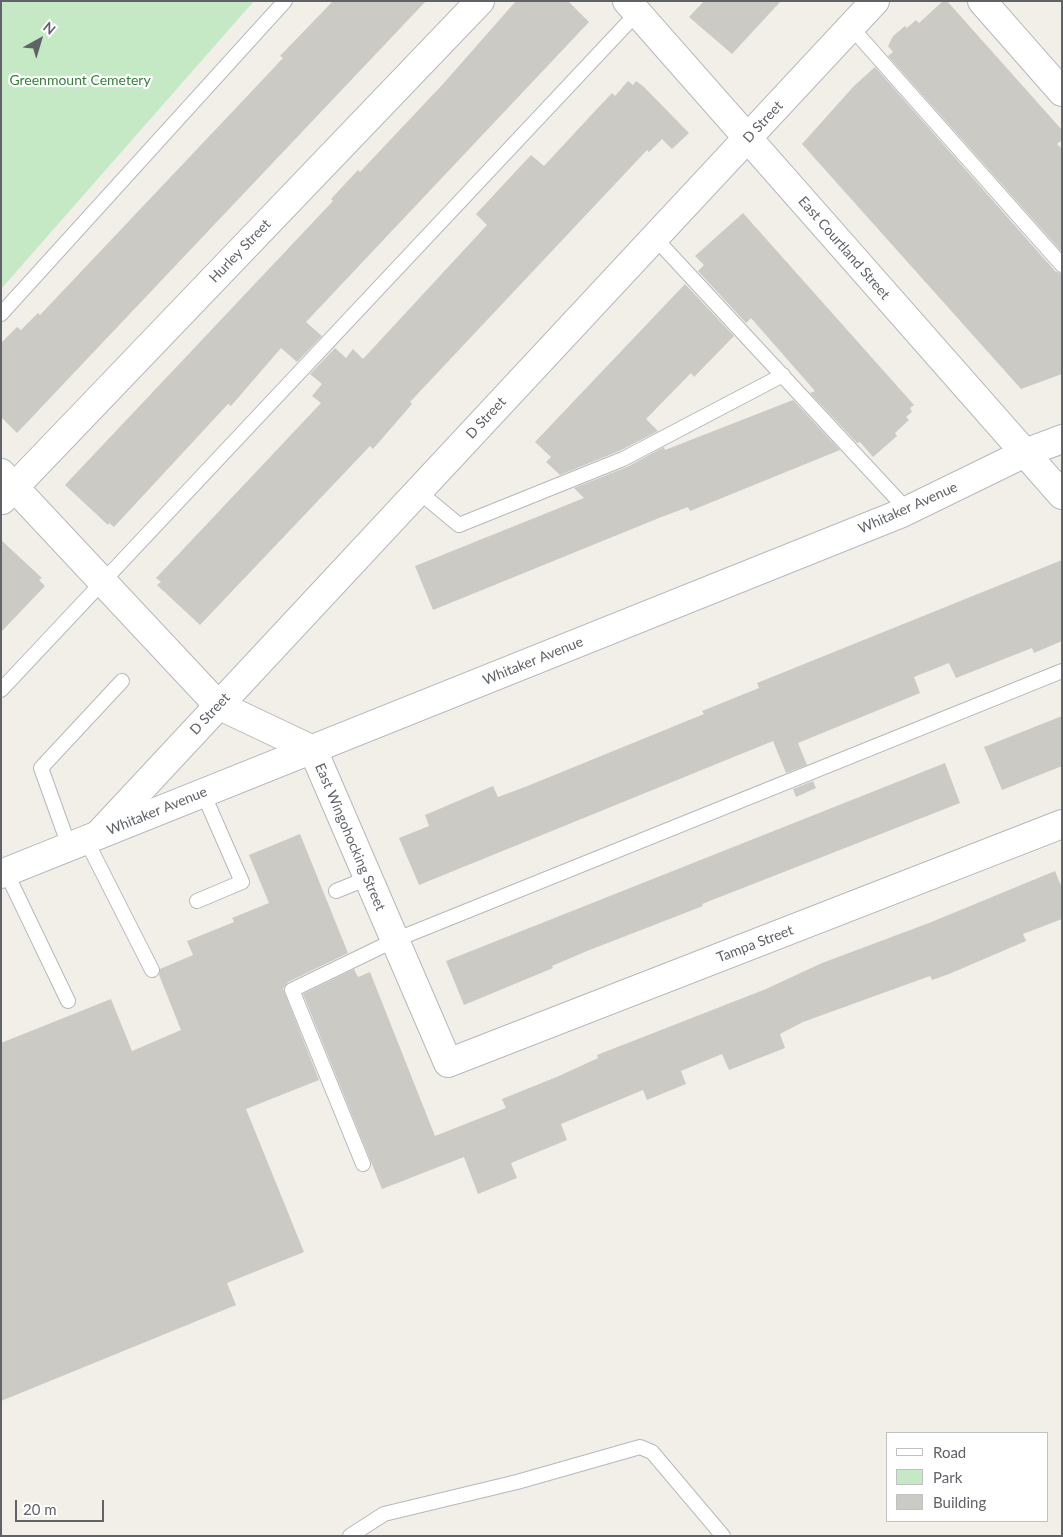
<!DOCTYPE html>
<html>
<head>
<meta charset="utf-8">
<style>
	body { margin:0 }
	#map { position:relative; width:1063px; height:1537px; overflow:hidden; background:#f1efe8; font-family:Lato,sans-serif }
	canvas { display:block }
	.frame { position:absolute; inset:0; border:2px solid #5f6368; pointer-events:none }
	.legend { position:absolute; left:886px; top:1432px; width:162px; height:90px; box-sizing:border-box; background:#fff; border:1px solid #bfc1c3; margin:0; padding:6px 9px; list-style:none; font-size:15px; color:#5f6368 }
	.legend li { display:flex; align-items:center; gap:10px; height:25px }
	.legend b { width:25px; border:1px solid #bfc1c3 }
	.north { position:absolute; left:15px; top:15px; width:50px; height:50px; -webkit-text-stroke:4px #fff; paint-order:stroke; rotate:39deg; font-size:14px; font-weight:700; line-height:20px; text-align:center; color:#5f6368 }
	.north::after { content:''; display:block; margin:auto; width:18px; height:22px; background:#5f6368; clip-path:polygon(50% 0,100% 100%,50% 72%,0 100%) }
	.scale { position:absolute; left:15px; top:1500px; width:89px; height:22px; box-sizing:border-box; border:2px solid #5f6368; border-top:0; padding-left:6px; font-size:15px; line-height:18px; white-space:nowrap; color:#5f6368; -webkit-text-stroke:4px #fff; paint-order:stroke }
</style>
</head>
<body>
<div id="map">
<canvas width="1063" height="1537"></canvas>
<div class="frame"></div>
<ul class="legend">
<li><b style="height:6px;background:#fff"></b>Road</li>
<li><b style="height:14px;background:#c5e8c5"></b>Park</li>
<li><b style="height:14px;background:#cccac5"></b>Building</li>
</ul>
<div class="north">N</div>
<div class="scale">20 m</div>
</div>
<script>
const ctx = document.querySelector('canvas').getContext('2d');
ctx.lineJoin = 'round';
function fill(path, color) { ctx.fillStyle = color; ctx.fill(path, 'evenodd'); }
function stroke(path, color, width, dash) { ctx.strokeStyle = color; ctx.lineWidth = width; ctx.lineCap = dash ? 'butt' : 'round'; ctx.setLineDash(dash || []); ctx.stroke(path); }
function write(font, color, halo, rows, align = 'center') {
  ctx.font = font + ' Lato,sans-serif'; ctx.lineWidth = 4.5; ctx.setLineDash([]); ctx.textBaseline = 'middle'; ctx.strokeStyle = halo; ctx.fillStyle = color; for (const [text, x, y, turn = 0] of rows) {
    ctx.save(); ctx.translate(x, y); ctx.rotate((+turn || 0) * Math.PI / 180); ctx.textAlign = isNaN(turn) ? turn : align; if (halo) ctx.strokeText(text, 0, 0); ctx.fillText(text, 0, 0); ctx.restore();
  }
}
fill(new Path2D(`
	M1,1h253l-253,288z`), '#c5e8c5');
fill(new Path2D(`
	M333,1h93l-409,432 -16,-16v-74l16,-16 4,3 17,-17 2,2 212,-224 31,-33 -3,-2z
	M516,1h52l21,21 -283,300 16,14 -25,26 -16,-14 -50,58 -3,-2 -114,123 -5,-4 -1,2 -43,-40 268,-284 -2,-2 27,-29 2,2 83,-88z
	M704,1h77l-49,53 -43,-37z
	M943,1h4l115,129v10l-5,4 5,5v103l-174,-196 5,-4 -5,-6 5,-10 12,-10 2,2 9,-8 3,3z
	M875,67l180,204 7,3v100l-41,15 -219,-245 52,-58z
	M628,81l5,4 3,-4 7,5 46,47 -17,16 -10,-10 -13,13 -2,-2 -237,252 2,2 -39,45 -3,-3 -170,179 -43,-40 4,-3 -5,-4 165,-175 -9,-7 10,-12 -12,-10 25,-26 11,10 7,-9 10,10 124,-134 -11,-11 55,-59 13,11 51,-55 17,-18 3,3z
	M743,213l171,192 -4,3 2,4 -6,5 3,3 -14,13 2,3 -24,21 -13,-15 -3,1 -47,-50 5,-2 -64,-73 -5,5 -48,-52 6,-6 -9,-9z
	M685,284l49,52 -40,41 -3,-4 -45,46 12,12 -39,20 -59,24 -14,-13 5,-5 -16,-15z
	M793,400l47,50 -150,61 -2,-4 -29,11 -226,92 -18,-44 169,-68 -10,-10 53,-21 37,-20 1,3z
	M1,540l41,38 -3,2 6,6 -44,46z
	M1062,560v81l-28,12 -2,-5 -76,30 -7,-15 -35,14 6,16 -122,50 9,22 -21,8 -13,-32 -354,144 -20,-47 30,-12 -4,-11 68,-29 5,11 27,-10 179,-73 -2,-3 57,-23 -2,-5z
	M1062,716v50l-60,24 -18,-43z
	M945,763l15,40 -258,101 1,2 -116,45 -35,15 1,2 -89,37 -18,-44z
	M813,781l3,7 -20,9 -3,-8z
	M300,834l48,119 -60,29 -5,7 36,91 -73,29 58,143 -77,31 9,22 -235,96v-358l110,-44 21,52 49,-21 -22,-55 1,-6 33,-14 -6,-14 47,-19 -2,-4 37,-15 -20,-48z
	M1055,871l7,17v31l-39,15 3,7 -77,33 -17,6 -2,-4 -127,46 -23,12 5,14 -56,22 -7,-16 -41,17 5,13 -39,16 -4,-10 -82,34 6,16 -56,23 6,15 -39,16 -14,-37 -82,32 -79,-195 51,-25 4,8 12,-5 65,164 71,-28 -4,-9 57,-23 39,-18 -1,-3 169,-66 56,-26 107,-40z`), '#cccac5');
const service = new Path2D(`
	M851,27l211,238
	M655,238l252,272
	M1,314l284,-313
	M418,491l41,34 164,-66 160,-84
	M1,690l636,-677
	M86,840l66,130
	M69,846l-28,-78 81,-87
	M6,872l62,129
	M336,891l32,-13
	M197,901l45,-19 -39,-89
	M363,1164l-71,-174 103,-50 667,-269
	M350,1536l34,-22 133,-32 123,-35 12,5 71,84`);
const minor = new Path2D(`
	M627,1l435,494
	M982,1l80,91
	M1,473l217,232 95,45 135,313 614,-239
	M2,500l478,-499
	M98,835l777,-834`);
const secondary = new Path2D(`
	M1,874l901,-361 123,-60 37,-14`);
stroke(service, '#b5b8bc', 16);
stroke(minor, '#b5b8bc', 30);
stroke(secondary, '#b6babf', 30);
stroke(service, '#fff', 14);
stroke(minor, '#fff', 28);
stroke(secondary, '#fff', 28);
write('14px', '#348238', '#fff', [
	["Greenmount Cemetery",80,80]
]);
write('14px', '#5f6368', '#fff', [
	["D Street",763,122,-47],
	["East Courtland Street",844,248,49],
	["Hurley Street",240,251,-46],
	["D Street",486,418,-47],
	["Whitaker Avenue",908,508,-24],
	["Whitaker Avenue",533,661,-22],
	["D Street",210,714,-47],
	["Whitaker Avenue",157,811,-22],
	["East Wingohocking Street",350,837,67],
	["Tampa Street",755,944,-21]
]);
</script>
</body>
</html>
